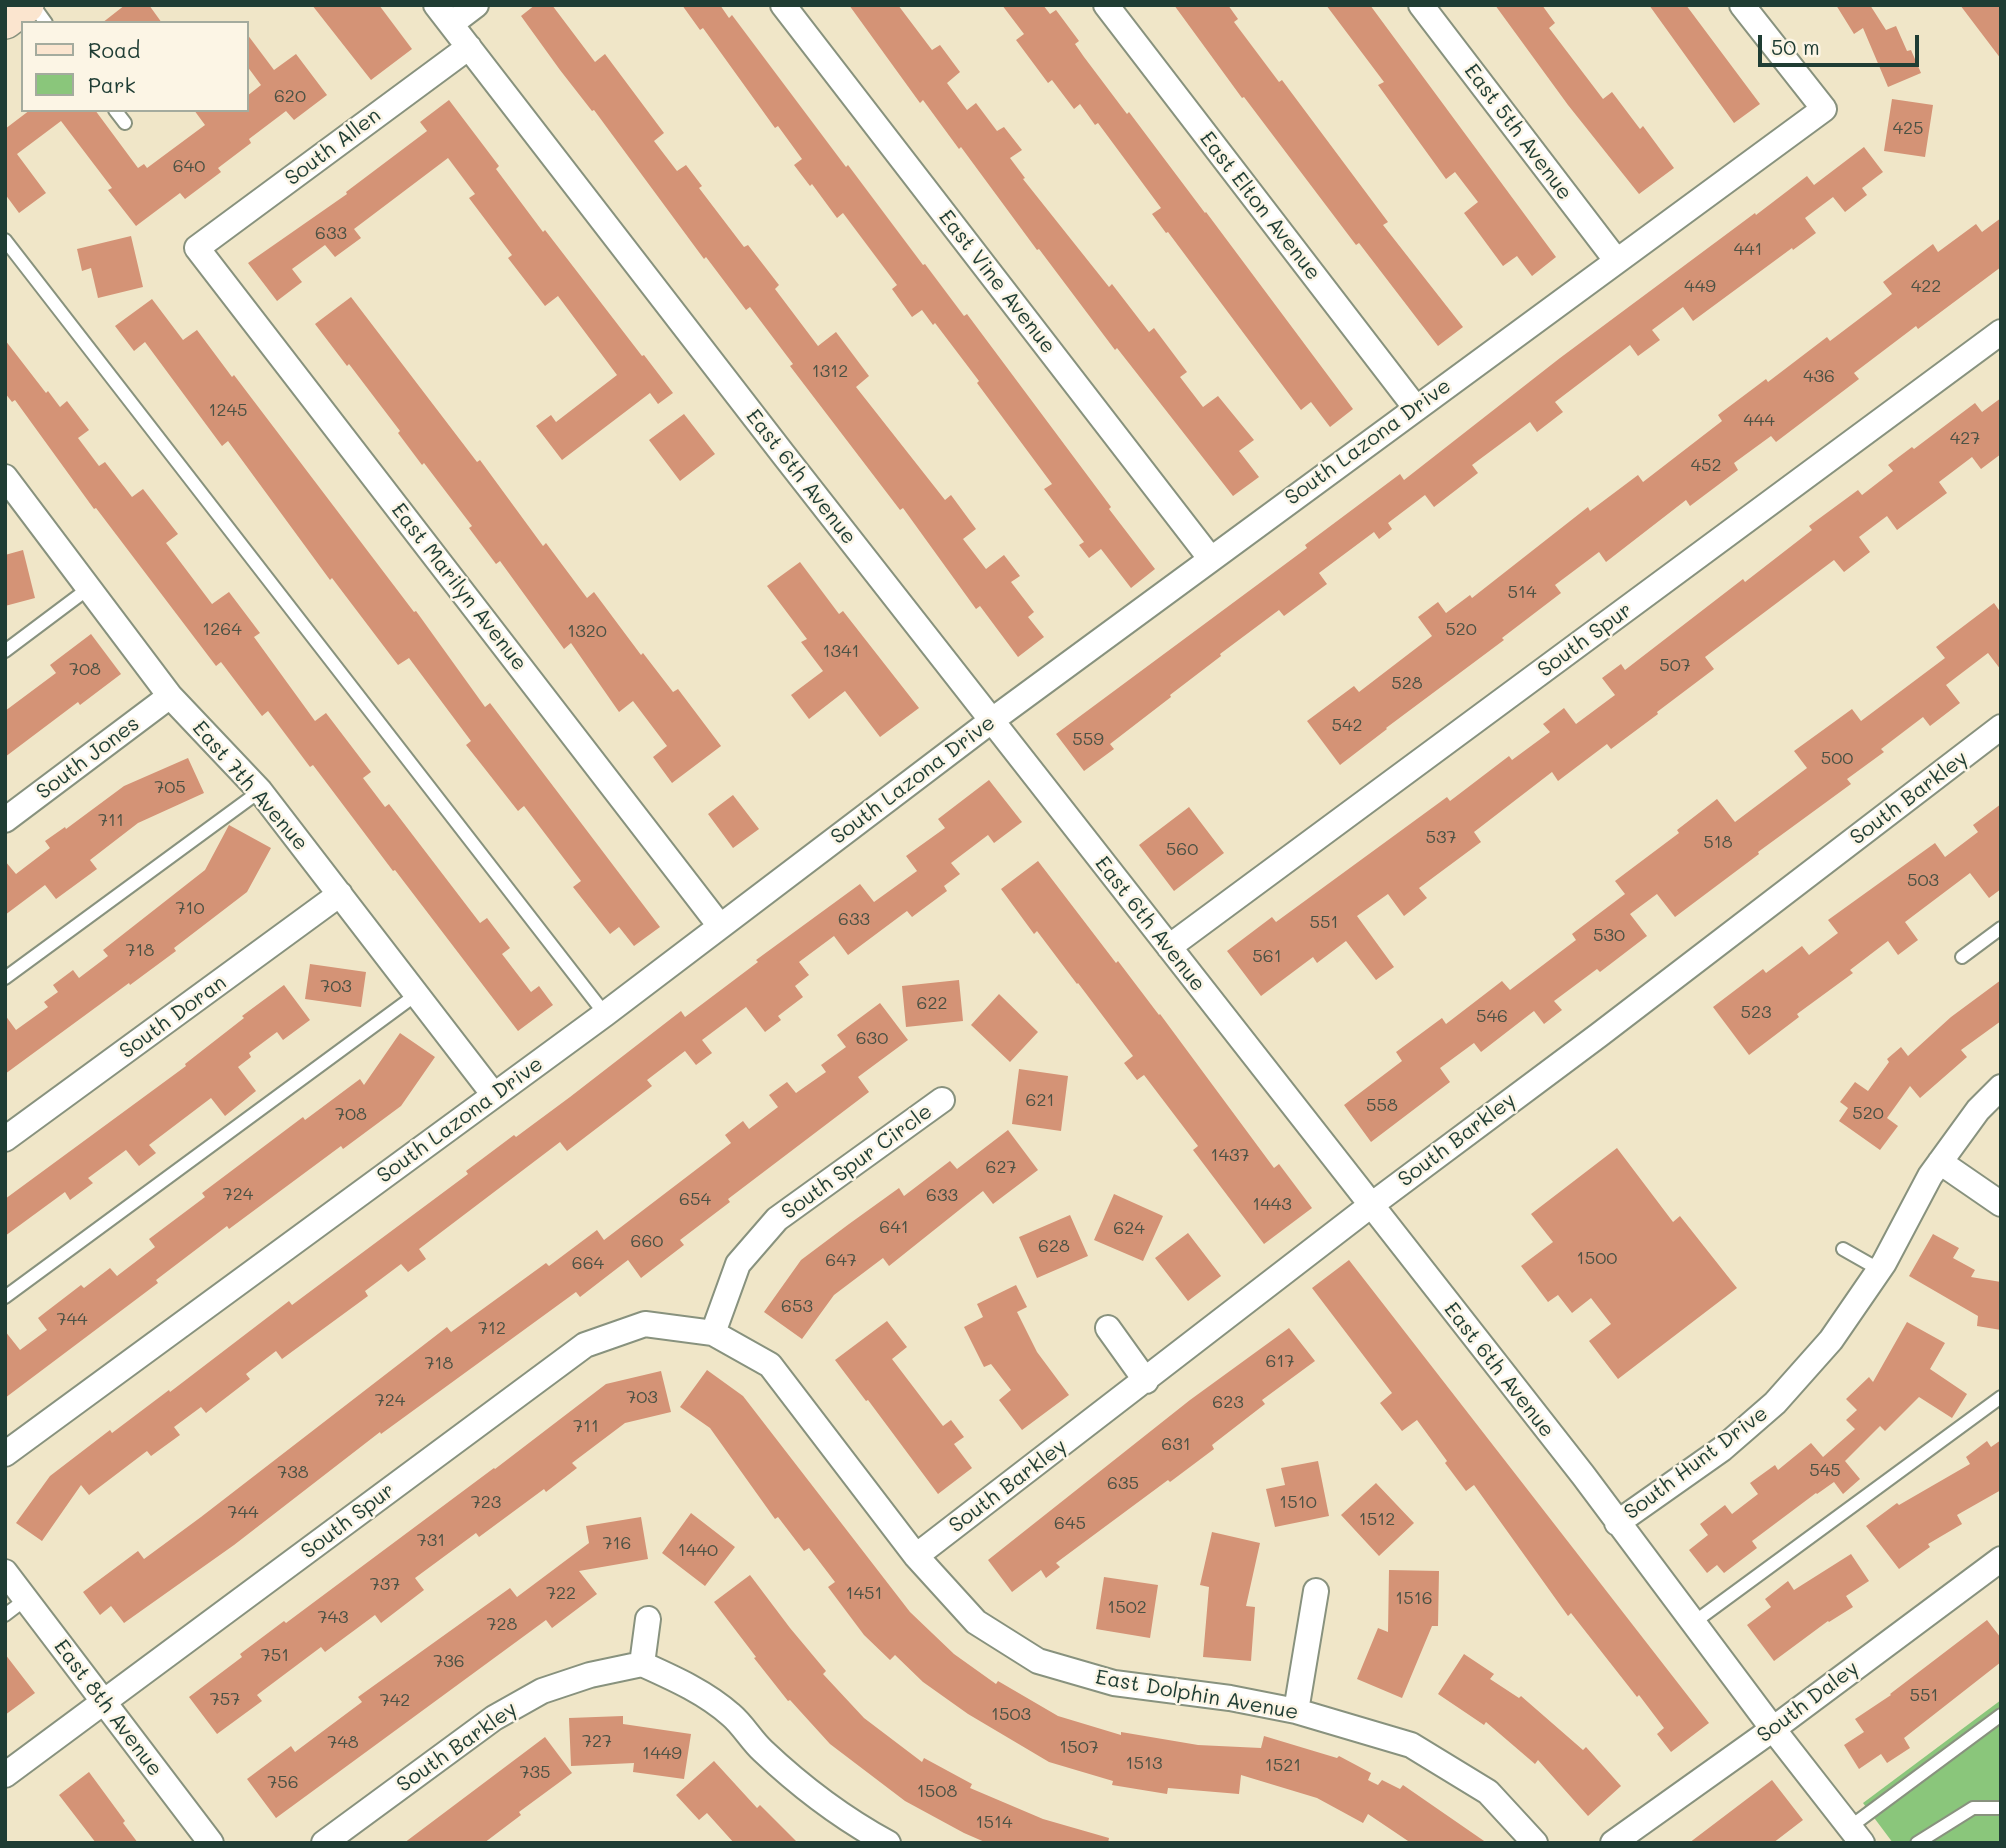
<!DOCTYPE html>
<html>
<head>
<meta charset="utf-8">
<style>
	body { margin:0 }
	#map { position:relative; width:2006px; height:1848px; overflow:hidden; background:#f0e6c8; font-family:Mali,sans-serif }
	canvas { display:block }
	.frame { position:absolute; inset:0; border:7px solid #1f3d34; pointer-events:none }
	.legend { position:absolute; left:21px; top:21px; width:228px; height:91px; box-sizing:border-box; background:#fcf5e5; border:2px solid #a4ab9e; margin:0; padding:9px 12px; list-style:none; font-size:21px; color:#1f3d34 }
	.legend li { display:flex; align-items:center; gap:14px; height:35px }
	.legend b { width:35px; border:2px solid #a4ab9e }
	.scale { position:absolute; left:1758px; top:35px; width:161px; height:32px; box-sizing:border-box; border:4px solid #1f3d34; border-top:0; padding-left:9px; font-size:21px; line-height:24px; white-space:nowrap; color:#1f3d34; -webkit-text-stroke:5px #fcf5e5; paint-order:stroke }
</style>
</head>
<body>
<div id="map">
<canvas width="2006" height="1848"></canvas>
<div class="frame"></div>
<ul class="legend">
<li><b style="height:9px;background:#fbe5cf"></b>Road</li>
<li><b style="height:19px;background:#8ac67b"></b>Park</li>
</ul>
<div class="scale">50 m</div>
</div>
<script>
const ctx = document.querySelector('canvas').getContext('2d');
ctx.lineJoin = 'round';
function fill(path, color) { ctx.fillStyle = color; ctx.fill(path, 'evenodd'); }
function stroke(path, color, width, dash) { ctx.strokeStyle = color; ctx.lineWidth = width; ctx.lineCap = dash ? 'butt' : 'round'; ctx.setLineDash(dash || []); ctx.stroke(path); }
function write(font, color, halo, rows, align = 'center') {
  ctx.font = font + ' Mali,sans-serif'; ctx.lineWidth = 5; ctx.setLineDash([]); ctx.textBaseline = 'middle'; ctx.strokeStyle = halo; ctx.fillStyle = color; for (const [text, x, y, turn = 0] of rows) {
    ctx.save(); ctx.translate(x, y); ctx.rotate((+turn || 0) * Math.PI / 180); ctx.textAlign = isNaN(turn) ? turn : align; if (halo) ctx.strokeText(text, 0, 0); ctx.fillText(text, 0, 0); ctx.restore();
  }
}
fill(new Path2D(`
	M2001,1700v143h-108l-30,-40z`), '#8ac67b');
fill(new Path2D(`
	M125,5h24l13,18h-60z
	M312,5h67l33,44 -41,31z
	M535,5h17l43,57 10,-8 59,79 -10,8 23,30 9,-6 16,21 -3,2 45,59 4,-2 31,40 -4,4 43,57 18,-14 33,44 -13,11 89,113 6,-5 25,34 -13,10 23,30 18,-14 16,21 -9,6 23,30 -6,5 16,20 -26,20 -38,-51 -4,3 -73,-101 -3,2 -110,-144 3,-2 -43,-57 -4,3 -40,-53 -2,2 -110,-149 -2,1 -32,-41 -39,-54z
	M682,5h38l9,13 3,-3 114,152 2,-2 75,100 2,-1 39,52 3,-2 144,193 -2,2 46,60 -24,19 -30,-39 -12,9 -10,-13 5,-3 -40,-53 8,-5 -75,-101 2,-2 -44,-58 -2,2 -11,-15 -10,7 -20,-28 5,-4 -54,-72 -6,5 -25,-34 -2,2 -16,-21 8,-6 -24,-33 -3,2 -72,-100 -3,2z
	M849,5h49l34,45 8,-5 20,27 -13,11 20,27 9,-7 21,28 7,-4 18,23 -12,8 15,20 -2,1 86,108 3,-3 37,48 5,-4 33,44 -7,5 23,30 15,-11 36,44 -15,11 20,26 -26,19 -116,-148 -2,2 -76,-101 -2,1 -76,-103 -2,2 -36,-49 -3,3z
	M1002,5h41l7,9 6,-4 23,31 -4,3 9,13 43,57 2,-2 76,101 1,-1 147,197 -23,18 -19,-25 -10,8 -133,-178 -2,1 -14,-19 9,-6 -63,-85 -3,2 -15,-21 -6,5 -22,-29 -4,3 -32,-43 8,-6z
	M1174,5h54l10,14 -4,3 45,60 3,-2 106,142 -5,3 80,102 -25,19 -79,-103 -3,2 -112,-148 -2,1z
	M1326,5h44l186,252 -24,19 -15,-20 -14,10 -39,-53 14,-11 -23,-30 -9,7 -68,-94 6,-3z
	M1495,5h47l13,18 -6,5 54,71 9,-7 28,37 3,-3 31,42 -35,26 -71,-89z
	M1649,5h37l74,99 -26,19z
	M1836,5h34l16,25 10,-4 11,25 4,-1 10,23 -33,14 -25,-59 -9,6z
	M1960,5h41v54z
	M247,34l27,36 22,-16 31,41 -33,25 -8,-9 -37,28 2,4 -33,25 3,4 -36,27 -5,-6 -44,33 -28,-36 4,-2 -51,-67 -44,33 29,39 -27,20 -14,-19v-65l25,-19h65l43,58 6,-4 3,4 58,-43 -11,-15h53v-14l14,-11 -14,-19z
	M1892,99l41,6 -8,52 -41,-6z
	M449,100l50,66 -3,3 47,63 2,-2 97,126 2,-1 29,38 -15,11 -8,-11 -88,67 -26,-34 15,-11 5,7 61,-47 -59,-79 -13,10 -37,-48 4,-3 -43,-57 6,-4 -27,-36 -94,71 7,9 -26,19 -10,-12 -33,24 10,13 -25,19 -29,-38 99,-69 -1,-2 81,-61 -7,-9z
	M1864,147l19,25 -21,16 5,7 -22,17 -12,-15 -28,21 11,15 -23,17 -1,-2 -99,73 -10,-14 -31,23 8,10 -22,16 -8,-11 -75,57 8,10 -26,20 -7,-10 -58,43 6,8 -44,34 -9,-12 -37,28 4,6 -13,10 -5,-7 -55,41 8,11 -43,32 -5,-6 -59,44 1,2 -51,39 1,2 -61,47 4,5 -30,22 -28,-37 251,-186 -2,-3 95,-71 4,6 156,-122 195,-145 1,2 51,-39 7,9z
	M2001,218v49l-83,62 -2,-3 -62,47 5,6 -83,63 -5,-6 -37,27 4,7 -48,36 -4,-6 -80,62 -7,-10 -44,33 6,8 -59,45 2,2 -118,88 1,1 -47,36 -33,-44 47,-35 5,6 73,-56 -14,-19 20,-15 8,11 24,-18 2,3 116,-91 2,4 48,-36 5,7 79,-61 -4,-6 48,-36 2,3 59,-45 3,4 62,-47 -9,-12 50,-38 5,8 38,-28 6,8z
	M131,236l12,51 -45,11 -7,-30 -9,3 -5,-22z
	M351,297l126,165 3,-2 63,86 3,-3 41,55 7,-6 47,63 2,-2 30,39 5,-3 43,57 -49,37 -19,-26 14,-11 -34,-45 -14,11 -48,-69 -7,6 -64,-88 -4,3 -27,-36 3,-2 -48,-63 -2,2 -24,-32 2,-2 -51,-67 -2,2 -32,-42z
	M152,299l31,41 14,-10 35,47 2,-2 180,237 2,-1 69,96 5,-4 170,224 -26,19 -15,-19 -9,7 -37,-47 8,-6 -57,-75 -6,5 -33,-42 -19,-24 5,-4 -62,-83 -11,7 -66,-87 -2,2 -102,-139 -6,5 -77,-104 -11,9 -19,-25z
	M5,340l41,53 2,-2 12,16 7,-6 22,29 -11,8 21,28 6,-4 27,35 11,-8 35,45 -12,9 46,61 17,-12 31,41 -6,4 61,84 11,-8 45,59 -8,6 22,29 4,-3 91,119 7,-5 23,30 -8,6 29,38 8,-6 14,19 -35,26 -123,-161 -2,1 -80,-106 -3,2 -42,-56 -6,5 -41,-54 -5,4 -120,-158 -2,1 -79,-109 -3,2 -7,-9z
	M2001,398v56l-20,15 -9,-12 -33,25 8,11 -50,37 -10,-14 -28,21 11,15 -26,20 -10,-12 -129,97 9,12 -57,43 1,2 -47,35 -4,-5 -49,37 -6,-9 -78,60 7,10 -62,46 8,10 -23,18 -16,-22 -31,22 37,51 -18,13 -30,-39 -29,22 -4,-6 -52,39 -34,-45 45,-34 4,5 171,-125 3,4 59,-45 3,4 38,-28 -7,-8 21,-16 12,16 39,-29 -13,-17 19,-14 4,6 118,-91 2,3 67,-52 -3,-4 49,-36 4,5 31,-24 -5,-6 24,-18 2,2 61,-46 7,9z
	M684,414l31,40 -35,27 -31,-41z
	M23,550l12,48 -30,8v-51z
	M800,562l39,52 4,-3 76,97 -39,29 -35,-46 -36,28 -18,-24 32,-24 -22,-29 6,-3 -40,-53z
	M1994,603l7,10v57l-13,-17 -42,32 14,18 -30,23 -7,-9 -42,32 3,3 -37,27 4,5 -93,68 1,2 -84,63 -18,-23 -27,20 17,22 -47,36 -3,-3 -43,32 8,9 -18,14 -10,-13 -53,41 -7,-9 -34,25 10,14 -79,60 -27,-37 58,-44 -6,-9 46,-34 4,6 56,-43 8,9 66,-50 -4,-6 53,-40 -10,-13 64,-48 -2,-3 40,-31 18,23 72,-54 -13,-17 58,-42 9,12 84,-63 -9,-11z
	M91,634l30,40 -41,31 -2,-3 -73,55v-46l51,-38 -6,-8z
	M188,758l16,35 -66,30 -48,37 7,9 -41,30 -11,-14 -40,30v-54l11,13 34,-26 -5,-7 20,-14 1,2 58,-43z
	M989,780l33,42 -28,21 -6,-8 -37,28 9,11 -16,12 3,5 -35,26 -5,-6 -59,44 -14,-19 -35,26 10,13 -14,11 8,11 -25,19 3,4 -16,12 -19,-25 -44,33 10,13 -16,12 -11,-14 -38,29 5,6 -85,65 -7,-9 -141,107 7,10 -18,13 -7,-8 -36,27 3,5 -86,63 -6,-8 -30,23 4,5 -44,34 -5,-6 -27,20 6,8 -29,21 -4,-5 -58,44 -8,-10 -39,56 -26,-18 34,-47 60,-46 2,3 57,-43 1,2 119,-91 3,4 176,-131 -2,-3 48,-36 2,2 54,-40 111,-86 4,6 73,-55 -2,-2 104,-76 14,18 43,-31 -11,-15 39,-28 -7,-9z
	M733,795l26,34 -26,19 -25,-34z
	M2001,804v85l-12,9 -19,-25 -65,49 13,18 -20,15 -10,-14 -38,29 3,3 -56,41 2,3 -50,38 -36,-48 50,-38 3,4 36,-27 7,9 29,-22 -10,-13 107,-77 10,14 33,-25 -5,-7z
	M1189,807l35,46 -50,38 -35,-46z
	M229,825l42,23 -24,44 -73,56 2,3 -46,34 -1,-2 -124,91v-59l11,15 32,-23 -4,-5 14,-10 -5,-7 20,-15 6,8 29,-22 -5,-6 102,-80z
	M1038,861l78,102 2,-2 41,54 1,-1 114,154 5,-4 33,44 -48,36 -71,-94 5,-4 -54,-71 -7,5 -13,-17 9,-7 -55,-73 -1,1 -40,-53 -3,3 -33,-45z
	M310,964l56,8 -5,35 -56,-8z
	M959,980l4,41 -57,6 -4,-41z
	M2001,980v41l-40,29 6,7 -47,41 -10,-12 -23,32 11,8 -18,24 -41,-29 9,-13 -8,-6 15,-20 13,9 21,-29 -2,-3 14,-12 7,9 43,-39z
	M284,985l26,35 -27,20 -6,-8 -28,21 2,4 -13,10 18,24 -31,25 -14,-18 -62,47 7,8 -17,13 -13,-16 -38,28 5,5 -23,17 -5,-8 -60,44v-37l181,-133 -1,-2 59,-46 -2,-2z
	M999,994l39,38 -28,30 -39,-37z
	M880,1003l28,37 -50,37 11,15 -141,107 2,3 -50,38 4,5 -43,33 -13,-18 -48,37 -4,-5 -195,142 -1,-2 -146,113 -110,78 -13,-17 -11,9 -17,-23 55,-41 6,8 57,-42 246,-190 4,5 95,-69 3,3 48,-36 7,10 127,-97 -6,-8 18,-14 6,8 29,-22 -9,-12 18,-13 9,11 30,-21 -5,-7 25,-18 -9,-12z
	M400,1033l35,24 -34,49 -58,43 -2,-3 -112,83 -2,-3 -71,54 2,3 -153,115v-67l15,19 27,-20 -9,-12 43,-33 3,3 26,-20 7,8 38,-29 -6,-8 56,-42 -3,-4 101,-76 2,3 55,-41 4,6z
	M1019,1069l49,7 -7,55 -49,-7z
	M1008,1130l30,40 -45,34 -10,-13 -94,75 -6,-8 -49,37 -32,44 -38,-27 37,-52 48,-36 50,-36 5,8 46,-35 7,8z
	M1617,1148l56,74 7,-6 57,72 -119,91 -29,-38 22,-17 -20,-26 -19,15 -14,-18 -10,7 -27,-36 32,-24 -22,-28z
	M1114,1194l49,22 -20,45 -49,-21z
	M1070,1215l18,41 -51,22 -18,-41z
	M1188,1233l33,43 -33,25 -33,-43z
	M1933,1234l26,14 -6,10 22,12 -4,7 30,5v48l-24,-4 1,-10 -69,-40z
	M1349,1260l360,463 -38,29 -14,-18 7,-6 -25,-33 -2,2 -66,-84 -3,3 -94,-131 -8,6 -21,-28 2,-2 -30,-41 -15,11 -22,-28 12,-10 -80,-105z
	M1016,1285l11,22 -10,5 20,40 32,43 -47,35 -23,-30 12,-10 -20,-26 -7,3 -20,-40 19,-10 -6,-13z
	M887,1321l20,26 -15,12 51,67 8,-6 13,17 -10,7 18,24 -34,26 -70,-94 -2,1 -31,-41z
	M1907,1322l38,21 -15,26 37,25 -15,24 -33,-21 -34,34 -5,-5 -35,35 15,18 -17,15 -9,-12 -17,12 -1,-1 -64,48 5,7 -33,25 -7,-8 -10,8 -18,-23 19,-15 -8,-11 25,-19 7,9 26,-20 -8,-11 25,-18 3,5 33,-27 12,14 32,-28 -9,-9 11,-10 -11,-11 23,-22 4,5z
	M1289,1328l26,33 -53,39 3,4 -53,41 2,4 -44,33 -2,-2 -112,83 4,4 -14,11 -5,-8 -29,22 -24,-32 202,-160z
	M707,1370l36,26 167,216 44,42 42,30 2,-3 60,35 63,19v-3l77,13 63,3 3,-12 73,22 2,-2 32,17 -3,7 10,5 4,-5 18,9 3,-4 84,58h-76l-43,-29 -5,9 -46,-25 -76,-23 -2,19 -71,-6 -1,6 -55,-9 1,-4 -64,-19 -81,-48 -45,-32 -28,-27 -5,5 -26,-25 -36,-48 7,-5 -26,-34 -5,3 -26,-34 -3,2 -65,-91 -30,-21z
	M661,1371l10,41 -46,11 -53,40 5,5 -31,24 -2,-3 -65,48 -3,-4 -61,45 9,12 -43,33 -6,-8 -50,37 -4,-5 -64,48 5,6 -45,33 -28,-37 53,-40 -2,-3 44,-33 2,2 208,-155 1,1 111,-85z
	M2001,1440v50l-44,25 5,9 -34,20 2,3 -31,22 -33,-43 31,-23 2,2 71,-41 -4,-7 21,-16 4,6z
	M1318,1461l11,55 -54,11 -9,-38 19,-4 -4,-17z
	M1376,1483l38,40 -35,33 -38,-41z
	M691,1513l44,34 -30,39 -43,-33z
	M641,1517l7,42 -69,12 18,23 -45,34 -6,-8 -270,198 -29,-39 44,-33 4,6 67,-50 -4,-5 152,-109 7,9 72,-54 -3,-17z
	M1212,1532l48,11 -14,63 9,1 -4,54 -48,-4 6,-70 -9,-2z
	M1851,1554l18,27 -23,15 7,11 -24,15 -1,-1 -54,40 -27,-36 24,-18 -6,-8 23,-18 6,9z
	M1389,1570l50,1 -1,55h-6l-30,72 -45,-19 21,-51 10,4z
	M750,1575l40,53 36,43 -3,3 41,44 58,44 2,-4 48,26 -2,4 73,31 66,19 -1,5h-121l-23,-10 -59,-32 -75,-57 -40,-44 -2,1 -34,-43 2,-1 -42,-55z
	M1104,1577l54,8 -8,53 -54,-9z
	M1987,1620l14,18v24l-97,76 6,10 -23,15 -6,-9 -22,15 -15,-24 20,-13 -9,-13 36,-24 -1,-1z
	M5,1654l30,39 -30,22z
	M1464,1654l30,20 -4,5 29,19 2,-2 62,54 3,-3 35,39 -33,30 -50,-56 -3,4 -49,-42 -2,3 -46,-31z
	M623,1716v8l68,10 -7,45 -51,-7 1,-9 -63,3 -2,-48z
	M545,1737l27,36 -53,39 2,3 -37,28h-80z
	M714,1761l43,47 3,-3 38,38h-64l-27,-30 -8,7 -23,-25z
	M89,1772l36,49 -2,2 15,20h-42l-37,-48z
	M1772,1780l31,40 -30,23h-84z`), '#d49376');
const service = new Path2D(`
	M33,5l13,18
	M115,110l10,13
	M5,240l600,774
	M5,651l84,-63
	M1962,957l39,-29
	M5,978l255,-187
	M1843,1249l37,21
	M5,1297l412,-303
	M5,1615l21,-16
	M1693,1623l308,-226
	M1850,1827l151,-112
	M1917,1843l56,-35h28`);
const minor = new Path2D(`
	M436,5l347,449 800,1021 190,254 89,114
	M783,5l427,553
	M1106,5l309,402
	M1421,5l195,255
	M451,24l25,-19
	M469,47l-272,201 523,678
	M5,477l165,219 90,95 234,304
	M5,820l165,-124
	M1169,947l832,-615
	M5,1139l335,-245
	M1940,1162l61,42
	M1108,1328l38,53
	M713,1333l25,-69 39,-45 165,-119
	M5,1454l600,-440 386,-293 833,-612 -82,-104
	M1617,1523l105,-74 53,-46 56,-63 53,-77 46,-87 48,-66 23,-23
	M916,1556l454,-350 229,-171 402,-308
	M5,1572l206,271
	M642,1664c31,14 63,28 89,51 12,10 20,25 32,36 37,35 79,67 125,92
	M642,1664l6,-45
	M1296,1711l20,-120
	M5,1775l580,-430 60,-21 68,9 57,32 146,191 60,66 62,39 76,22 116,15 66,13 115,34 77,47 47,51
	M324,1843l170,-125 48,-27 48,-16 52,-11
	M1613,1843l160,-114 228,-170`);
const secondary = new Path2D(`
	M5,20l20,-15`);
stroke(service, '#88927e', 16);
stroke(minor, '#88927e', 28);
stroke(secondary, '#88927e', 40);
stroke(service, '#fff', 12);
stroke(minor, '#fff', 24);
stroke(secondary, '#fbe5cf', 37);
write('18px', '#4c5244', null, [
	["620",290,96],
	["425",1908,128],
	["640",189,166],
	["633",331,233],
	["441",1748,249],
	["449",1700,286],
	["422",1926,286],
	["1312",830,371],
	["436",1819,376],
	["1245",228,410],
	["444",1759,420],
	["427",1965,438],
	["452",1706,465],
	["514",1522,592],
	["1264",222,629],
	["520",1461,629],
	["1320",587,631],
	["1341",841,651],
	["507",1675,665],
	["708",85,669],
	["528",1407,683],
	["542",1347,725],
	["559",1088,739],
	["500",1837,758],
	["705",170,787],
	["711",111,820],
	["537",1441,837],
	["518",1718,842],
	["560",1182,849],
	["503",1923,880],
	["710",190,908],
	["633",854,919],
	["551",1324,922],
	["530",1609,935],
	["718",140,950],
	["561",1267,956],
	["703",336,986],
	["622",932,1003],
	["523",1756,1012],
	["546",1492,1016],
	["630",872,1038],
	["621",1040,1100],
	["558",1382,1105],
	["520",1868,1113],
	["708",351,1114],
	["1437",1230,1155],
	["627",1001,1167],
	["724",238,1194],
	["633",942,1195],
	["654",695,1199],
	["1443",1272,1204],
	["641",894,1227],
	["624",1129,1228],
	["660",647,1241],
	["628",1054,1246],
	["1500",1597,1258],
	["647",841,1260],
	["664",588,1263],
	["653",797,1306],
	["744",72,1319],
	["712",492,1328],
	["617",1280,1361],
	["718",439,1363],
	["703",642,1397],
	["724",390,1400],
	["623",1228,1402],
	["711",586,1426],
	["631",1176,1444],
	["545",1825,1470],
	["738",293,1472],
	["635",1123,1483],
	["723",486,1502],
	["1510",1298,1502],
	["744",243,1512],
	["1512",1377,1519],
	["645",1070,1523],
	["731",431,1540],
	["716",617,1543],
	["1440",698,1550],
	["737",385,1584],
	["722",561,1593],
	["1451",864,1593],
	["1516",1414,1598],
	["1502",1127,1607],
	["743",333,1617],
	["728",502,1624],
	["751",275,1655],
	["736",449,1661],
	["551",1924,1695],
	["757",225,1699],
	["742",395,1700],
	["1503",1011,1714],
	["727",597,1741],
	["748",343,1742],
	["1507",1079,1747],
	["1449",662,1753],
	["1513",1144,1763],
	["1521",1283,1765],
	["735",535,1772],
	["756",283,1782],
	["1508",937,1791],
	["1514",994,1822]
]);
write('21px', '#1f3d34', '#fcf5e5', [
	["East 5th Avenue",1518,132,53],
	["South Allen",333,147,-37],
	["East Elton Avenue",1260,206,52],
	["East Vine Avenue",997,282,52],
	["South Lazona Drive",1368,442,-36],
	["East 6th Avenue",801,477,52],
	["East Marilyn Avenue",459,587,52],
	["South Spur",1585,640,-36],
	["South Jones",88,758,-37],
	["South Lazona Drive",913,780,-37],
	["East 7th Avenue",250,786,49],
	["South Barkley",1909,798,-37],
	["East 6th Avenue",1150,924,52],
	["South Doran",173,1017,-36],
	["South Lazona Drive",460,1120,-36],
	["South Barkley",1457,1140,-37],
	["South Spur Circle",857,1162,-36],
	["East 6th Avenue",1499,1370,52],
	["South Hunt Drive",1696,1463,-37],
	["South Barkley",1008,1486,-37],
	["South Spur",348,1521,-37],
	["East Dolphin Avenue",1197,1695,10],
	["South Daley",1808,1702,-37],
	["East 8th Avenue",108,1708,53],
	["South Barkley",457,1747,-35]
]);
</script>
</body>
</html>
